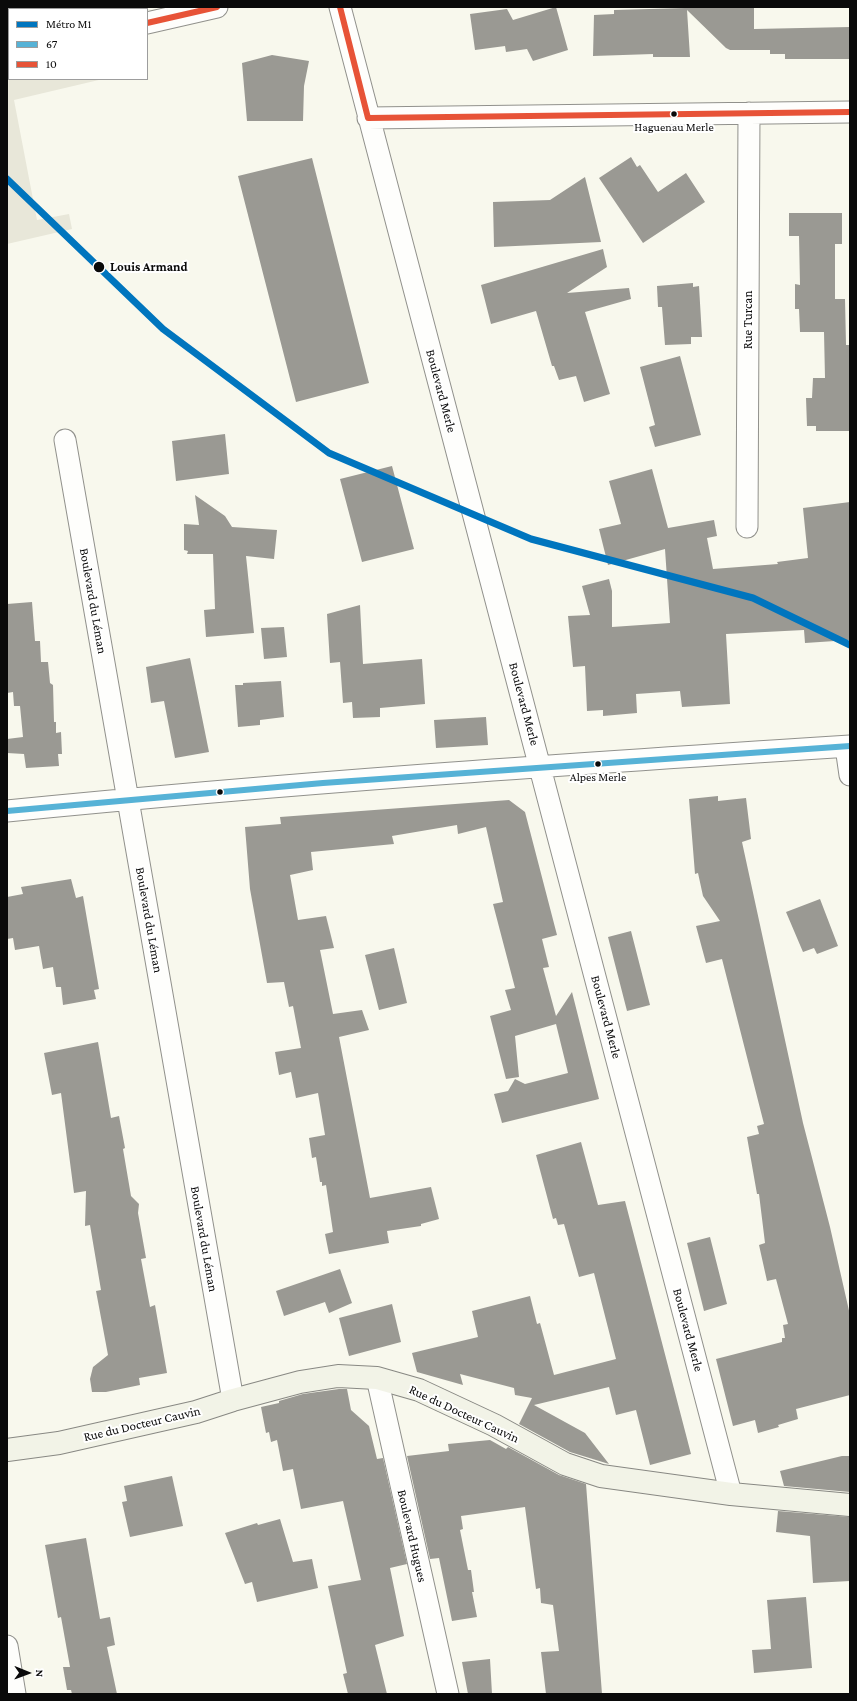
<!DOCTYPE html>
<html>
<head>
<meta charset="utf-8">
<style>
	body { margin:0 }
	#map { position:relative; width:857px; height:1701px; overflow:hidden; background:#f8f8ed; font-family:"Crimson Pro",serif }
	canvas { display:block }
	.frame { position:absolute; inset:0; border:8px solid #0a0a0a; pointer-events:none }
	.legend { position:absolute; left:8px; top:8px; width:140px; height:72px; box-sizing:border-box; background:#fff; border:1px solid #9d9d9d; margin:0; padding:5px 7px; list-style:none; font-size:12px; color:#0a0a0a }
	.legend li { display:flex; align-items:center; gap:8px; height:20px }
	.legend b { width:20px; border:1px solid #9d9d9d }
	.north { position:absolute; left:8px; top:1653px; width:40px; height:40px; -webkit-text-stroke:3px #fff; paint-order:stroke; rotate:91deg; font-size:11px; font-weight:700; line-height:16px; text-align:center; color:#0a0a0a }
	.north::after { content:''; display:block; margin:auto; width:14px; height:18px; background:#0a0a0a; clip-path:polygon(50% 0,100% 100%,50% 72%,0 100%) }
</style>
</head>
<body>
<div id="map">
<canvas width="857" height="1701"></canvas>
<div class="frame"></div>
<ul class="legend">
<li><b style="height:5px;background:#0075be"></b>Métro M1</li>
<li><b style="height:5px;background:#56b2d6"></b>67</li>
<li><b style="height:5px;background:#e75337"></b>10</li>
</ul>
<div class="north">N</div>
</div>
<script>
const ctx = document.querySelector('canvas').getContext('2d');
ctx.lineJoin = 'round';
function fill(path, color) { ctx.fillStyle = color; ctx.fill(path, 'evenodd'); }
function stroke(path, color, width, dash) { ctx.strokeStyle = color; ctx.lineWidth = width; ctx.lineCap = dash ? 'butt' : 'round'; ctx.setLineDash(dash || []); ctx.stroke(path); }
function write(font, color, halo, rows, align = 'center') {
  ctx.font = font + ' "Crimson Pro",serif'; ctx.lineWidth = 4; ctx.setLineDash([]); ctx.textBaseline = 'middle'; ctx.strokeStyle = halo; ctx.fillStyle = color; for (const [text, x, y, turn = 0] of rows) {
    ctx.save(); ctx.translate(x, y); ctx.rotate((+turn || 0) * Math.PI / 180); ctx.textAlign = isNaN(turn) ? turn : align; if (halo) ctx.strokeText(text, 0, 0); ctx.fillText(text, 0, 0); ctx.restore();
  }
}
fill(new Path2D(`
	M9,67v12h94l-89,21 23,120 32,-6 3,15 -65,15v-176z`), '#e8e7d9');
fill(new Path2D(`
	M556,7l12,43 -35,11 -6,-12 -21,3 -1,-6 -30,4 -5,-36 37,-5 6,11z
	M684,7h70v22l96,-2v32h-65v-5h-15v-4h-40l-4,-2 -39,-38 3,47h-37v-3l-60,2 1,-41 20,-1v-4l71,-2z
	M272,55l37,6 -5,25 -1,35h-56l-5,-58z
	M631,157l6,10 3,-2 18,27 28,-19 19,29 -62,41 -44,-65z
	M312,158l57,225 -73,19 -58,-226z
	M585,177l16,65 -107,5 -1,-45 57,-2z
	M789,213h53v31h-7v55h10l1,46h3l1,86h-34v-5h-9l-1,-28h6l1,-20h12l-1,-46h-24l-1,-23h-4v-25l5,1 -1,-49h-10z
	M603,249l4,18 -40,26 62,-5 2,11 -46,13 25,82 -26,8 -8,-26 -17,4 -5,-14h-2l-16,-55 -45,13 -10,-39z
	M693,283v4l6,-1 3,51h-11v7l-26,1 -3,-38h-4l-1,-21z
	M680,356l21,79 -46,12 -6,-20 6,-2 -15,-58z
	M225,434l4,40 -53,7 -4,-40z
	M392,466l22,83 -52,13 -22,-83z
	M652,469l16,59 46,-8 3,16 -10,2 6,31 65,-5 -1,-2 31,-4 -5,-50 47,-6v138l-45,3 -1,-13 -78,4 4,70 -48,3 -2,-16 -44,3 1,19 -34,3v-6l-16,1 -2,-45 -12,1 -5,-51 22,-1 -8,-29 27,-7 3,12v36l58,-4 -5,-74 -57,16 -9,-36 22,-5 -12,-43z
	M195,495l30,21 7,11 45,3 -3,29 -28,-3 8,77 -48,4 -2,-27 11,-1 -2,-55h-26l1,-3 -4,-1v-26l15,1z
	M32,602l3,39h5l1,21h7l2,21 3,2 1,37h2v11l5,-1 1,22h-4l1,12 -33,2 -2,-14 -17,-1v-14l16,-2 -3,-31h-6l-1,-14 -6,1v-89z
	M360,605l3,59 59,-5 3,45 -45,4v9l-27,1 -1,-16 -9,1 -3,-41 -10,1 -3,-49z
	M284,627l3,30 -23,2 -3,-31z
	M190,658l19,94 -34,6 -11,-57 -13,2 -5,-36z
	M281,681l3,36 -24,3v5l-22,2 -3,-42h8v-2z
	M486,717l2,28 -52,3 -2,-28z
	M718,796v5l28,-3 5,41 -9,3 61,281 27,104 20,88v80l-54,14 2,10 -20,6 1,2 -21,6 -3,-13 -22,6 -17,-67 66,-17v-4h3l-2,-13 5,-1 -12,-45 -9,2 -8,-36 6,-2 -6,-49h-2l-10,-57 12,-3 -2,-8 7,-2 -42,-165 -16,4 -10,-37 24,-5 -17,-25 -5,-23 -3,1 -6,-75z
	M509,800l16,12 32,123 -15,4 7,28 -6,1 13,48 16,-24 27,107 -97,24 -8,-29 14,-3 7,-12 10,5 43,-11 -12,-49 -41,12 4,41 -13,2 -16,-63 21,-6 -6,-20 10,-2 -22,-84 10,-2 -17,-75 -28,7 -1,-9 -65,11 2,8 -83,8 2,18 -23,5 8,45 28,-4 8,32 -14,2 13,64 29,-4 7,20 -30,7 31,161 61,-11 8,32 -18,5v2l-34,5 2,12 -60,11 -4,-20 8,-2 -7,-47 -4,1v-4h-2l-4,-25 -4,1 -3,-20 16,-3 -7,-42 -22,5 -5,-26 -12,3 -4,-23 26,-4 -8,-42 -4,1 -5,-25 -17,1 -17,-94 -5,-62 36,-3 -1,-7z
	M71,879l5,19 7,-2 16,93 -5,1 2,9 -33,6 -2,-18h-5l-3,-20 -10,2 -4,-23 -24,4 -2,-12 -6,1v-42l16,-3 -2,-7z
	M820,899l18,47 -21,8 -3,-6 -11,4 -17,-40z
	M631,931l19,74 -23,6 -19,-74z
	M394,948l13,55 -28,7 -14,-55z
	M98,1042l13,76 8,-2 6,32 -2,1 8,47 8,8 -1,9 8,45 -5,1 9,48 5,-2 12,68 -28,5 1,7 -34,7h-14l-2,-13 3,-12 15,-12 -12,-64 5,-1 -11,-65 -5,1 1,-35 -12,2 -13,-100 -9,2 -8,-42z
	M581,1142l17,63 27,-4 66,253 -41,11 -14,-55 -20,5 -7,-28 -75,18 51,28 24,31 -39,-12 -51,-28 13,-26 -17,-3 -1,-7 -54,-14 3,11 -46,-13 -5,-19 66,-16 -6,-26 58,-15 7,28 3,-1 14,52 62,-16 -22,-86 -15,4 -15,-53 -6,1 -2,-7 -3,1 -17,-64z
	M710,1237l17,67 -23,7 -17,-68z
	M340,1269l12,34 -23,10 -4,-11 -41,14 -8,-25z
	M392,1304l9,38 -52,14 -10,-38z
	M339,1389h8l4,21 18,16 8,33 6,-1 24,106 -17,4 14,68 -29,9 12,49h-39l-5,-20 4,-1 -19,-87 33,-6 -18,-79 -42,8 -8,-40 -10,2 -6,-31 -6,2 -2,-10 -3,1 -5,-26 18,-4v-2l24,-7z
	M490,1440l16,9 2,-2 51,28 27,9 16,210h-56l-5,-42 18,-1 -6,-46 -12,-2 -1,-15 -4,1 -11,-82 -64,9 2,13 -3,1 8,40h3l3,22h-2l5,25 -25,4 -13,-63 -9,1 -23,-103 42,-5 -1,-7z
	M842,1456h8v36l-66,-6 -4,-15z
	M172,1476l11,50 -53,11 -8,-35 5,-1 -3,-15z
	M778,1511l72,6v64l-37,2 -3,-47 -34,-4z
	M280,1519l13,43 19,-3 6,29 -61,14 -5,-20 -7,2 -20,-51 32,-10 1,2z
	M86,1538l14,81 10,-2 5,28 -8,2 10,47h-45l-1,-4h-4l-4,-23h7l-9,-50 -3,1 -13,-73z
	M806,1597l6,71 -58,5 -2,-23 19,-1 -4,-49z
	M490,1659l2,35h-24l-6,-32z`), '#9a9993');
const street = new Path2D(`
	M340,7l391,1487
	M147,23l70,-16
	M7,52l2,-1
	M368,118l482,-6
	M65,440l168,960
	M747,527l2,-414
	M846,747l4,28
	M7,811c280,-28 562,-47 843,-65
	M377,1378l71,316
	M7,1646l8,48`);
const secondary = new Path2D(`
	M7,1450l52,-7 137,-31 37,-12 67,-18 38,-6 39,2 42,12 75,35 71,39 36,12 130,18 119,11`);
stroke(street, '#91918c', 23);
stroke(secondary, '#888883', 24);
stroke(street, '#fefefc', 21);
stroke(secondary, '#f2f3e7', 22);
stroke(new Path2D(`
	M7,811l316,-28 527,-37`), '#56b2d6', 6);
stroke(new Path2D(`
	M340,7l28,111 482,-6
	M147,23l70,-16`), '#e75337', 6);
stroke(new Path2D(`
	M7,179l156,150 166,124 202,86 222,59 97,47`), '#0075be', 7);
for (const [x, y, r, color] of [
	[674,114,3.5,"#0a0a0a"],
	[99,267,6,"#0a0a0a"],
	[598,764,3.5,"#0a0a0a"],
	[220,792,3.5,"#0a0a0a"]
]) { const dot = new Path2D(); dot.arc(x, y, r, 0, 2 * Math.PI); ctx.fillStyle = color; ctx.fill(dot); stroke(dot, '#fff', 1.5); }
write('12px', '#0a0a0a', '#fff', [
	["Haguenau Merle",674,127],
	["Alpes Merle",598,777]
]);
write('bold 13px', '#0a0a0a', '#fff', [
	["Louis Armand",110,267]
], 'left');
write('13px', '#0a0a0a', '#fff', [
	["Rue Turcan",748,320,-90],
	["Boulevard Merle",441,391,75],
	["Boulevard du Léman",93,601,80],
	["Boulevard Merle",524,704,75],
	["Boulevard du Léman",149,920,80],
	["Boulevard Merle",606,1017,75],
	["Boulevard du Léman",204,1239,80],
	["Boulevard Merle",688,1330,75],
	["Rue du Docteur Cauvin",464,1414,25],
	["Rue du Docteur Cauvin",142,1424,-13],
	["Boulevard Hugues",412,1536,77]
]);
</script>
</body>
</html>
